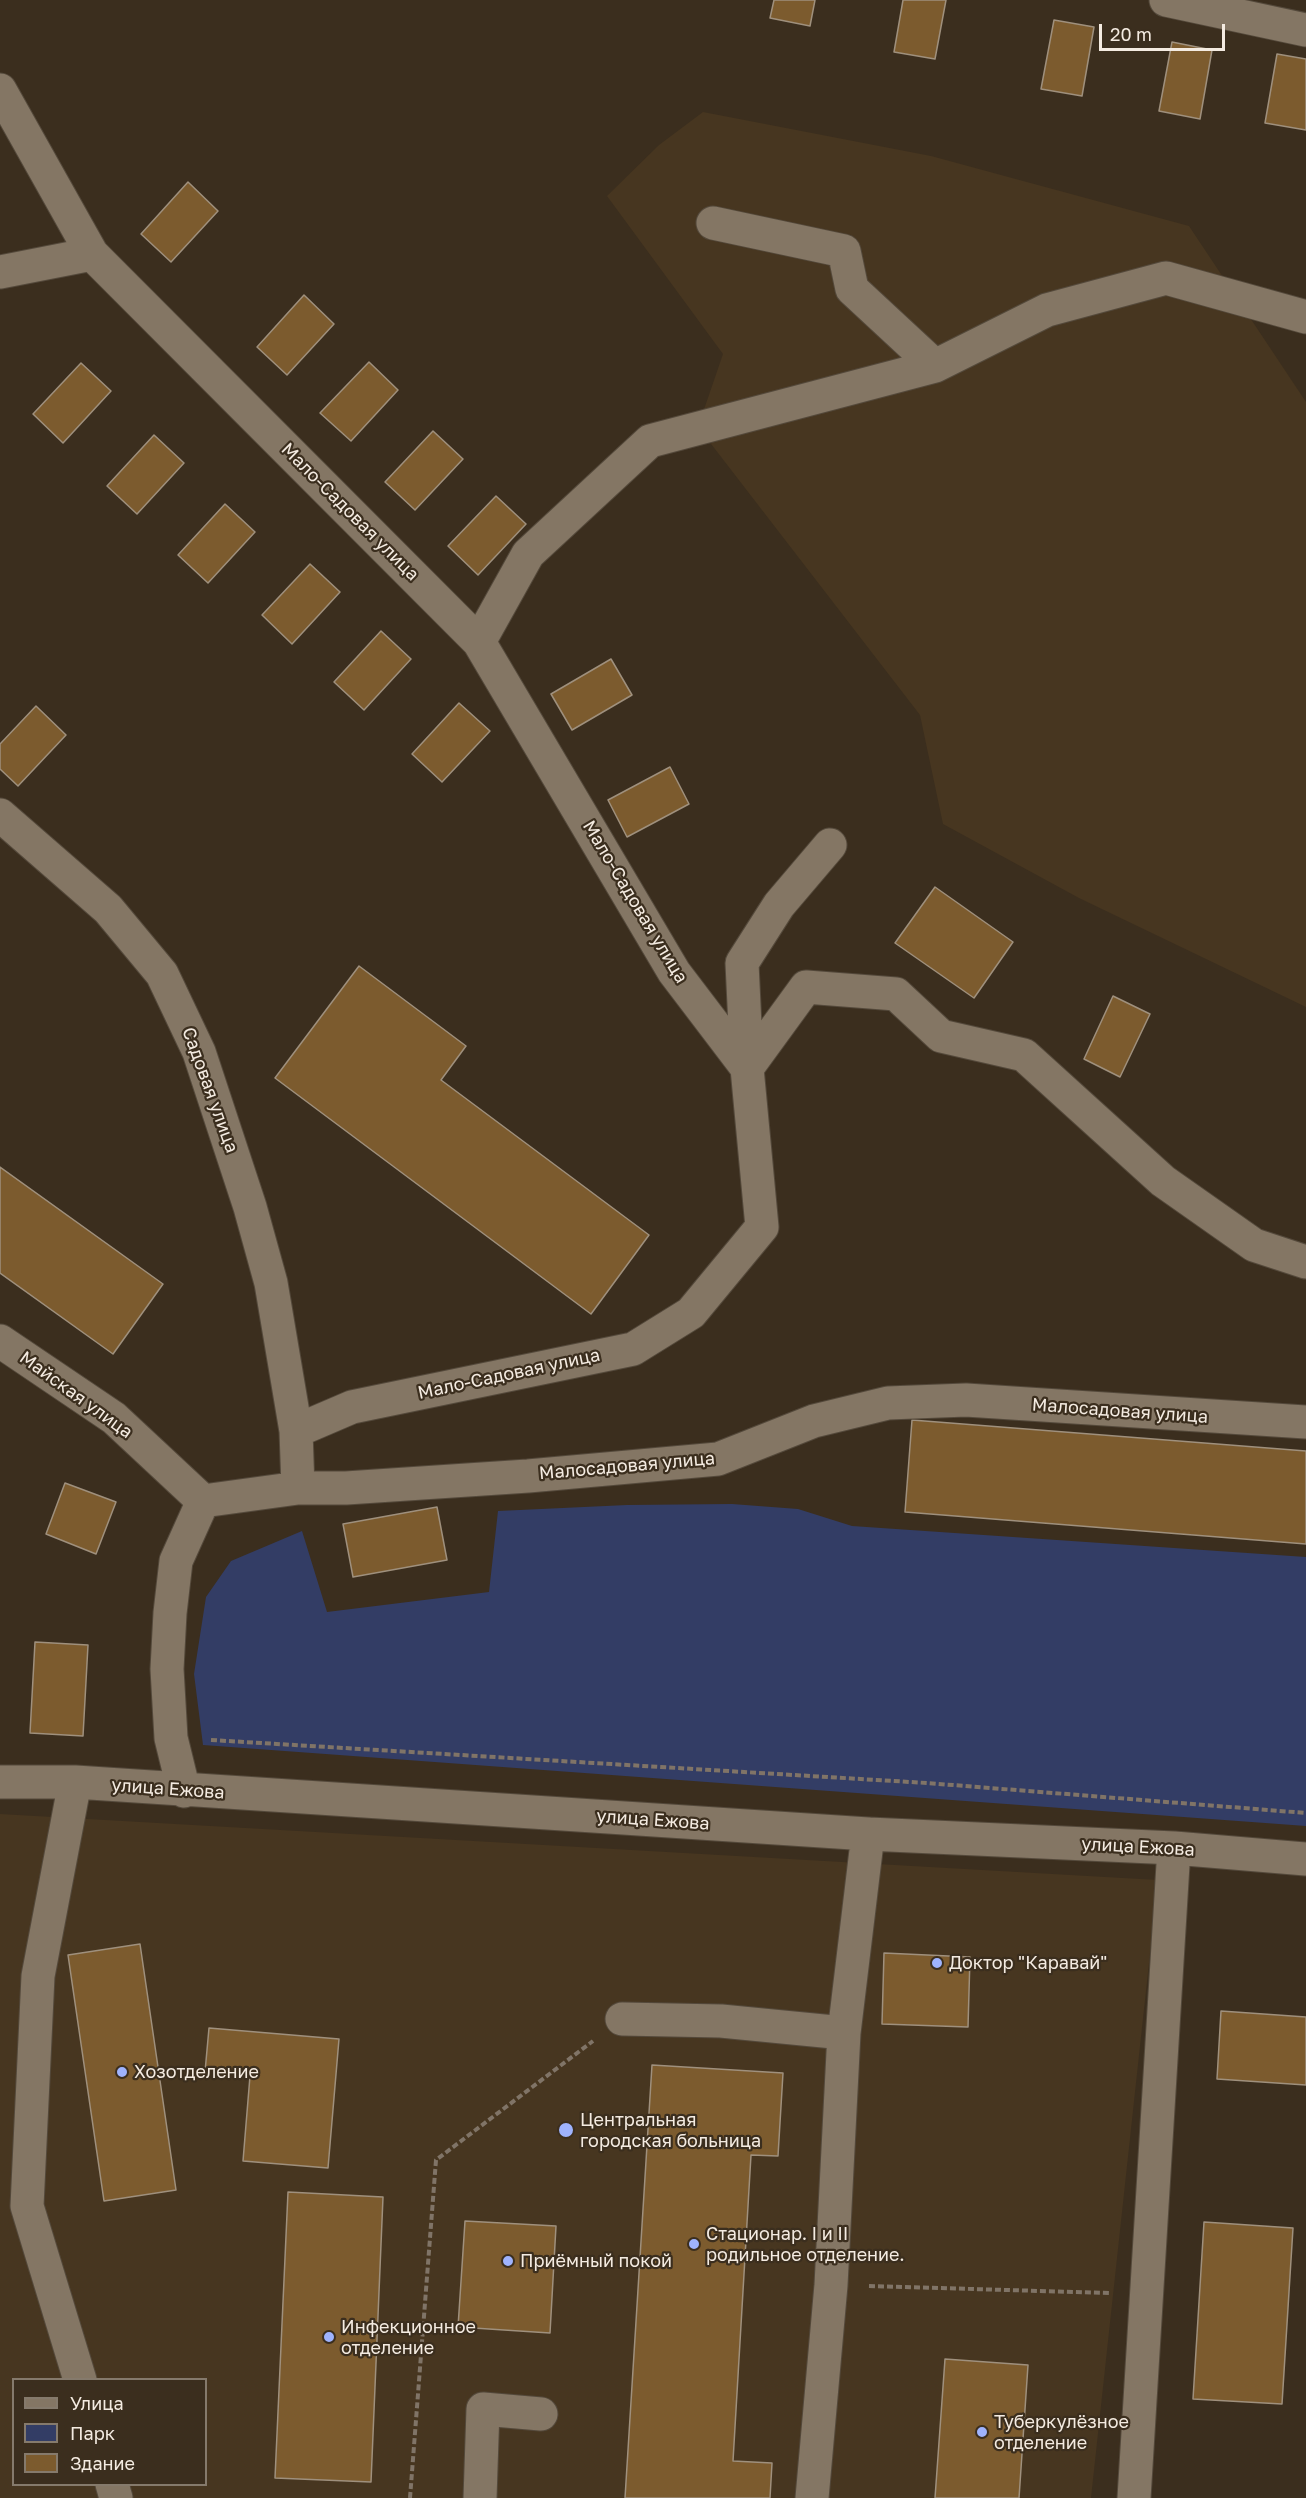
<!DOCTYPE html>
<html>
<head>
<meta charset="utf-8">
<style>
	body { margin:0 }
	#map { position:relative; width:1306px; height:2498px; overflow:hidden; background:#3b2e1e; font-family:"Golos Text",sans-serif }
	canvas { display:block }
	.legend { position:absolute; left:12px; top:2378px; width:195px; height:108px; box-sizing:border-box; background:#3b2e1e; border:2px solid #857a6c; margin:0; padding:8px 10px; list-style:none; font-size:18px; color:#f4ebe1 }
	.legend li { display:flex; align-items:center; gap:12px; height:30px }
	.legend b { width:30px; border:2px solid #857a6c }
	.scale { position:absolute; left:1099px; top:24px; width:126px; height:27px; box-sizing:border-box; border:3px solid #f4ebe1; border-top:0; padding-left:8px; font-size:18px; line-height:21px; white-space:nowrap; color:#f4ebe1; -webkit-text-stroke:4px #3b2e1e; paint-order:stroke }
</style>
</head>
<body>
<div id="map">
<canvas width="1306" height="2498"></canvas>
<ul class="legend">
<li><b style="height:8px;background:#847664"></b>Улица</li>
<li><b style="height:16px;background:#333d65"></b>Парк</li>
<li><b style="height:16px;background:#7c5b2e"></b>Здание</li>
</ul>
<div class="scale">20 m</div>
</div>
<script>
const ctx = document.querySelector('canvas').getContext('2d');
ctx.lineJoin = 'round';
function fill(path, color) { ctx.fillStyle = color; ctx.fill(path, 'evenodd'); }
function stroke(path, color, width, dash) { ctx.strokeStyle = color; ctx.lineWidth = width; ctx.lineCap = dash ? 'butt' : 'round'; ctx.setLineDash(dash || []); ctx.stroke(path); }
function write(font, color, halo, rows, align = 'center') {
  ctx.font = font + ' "Golos Text",sans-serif'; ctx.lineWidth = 4.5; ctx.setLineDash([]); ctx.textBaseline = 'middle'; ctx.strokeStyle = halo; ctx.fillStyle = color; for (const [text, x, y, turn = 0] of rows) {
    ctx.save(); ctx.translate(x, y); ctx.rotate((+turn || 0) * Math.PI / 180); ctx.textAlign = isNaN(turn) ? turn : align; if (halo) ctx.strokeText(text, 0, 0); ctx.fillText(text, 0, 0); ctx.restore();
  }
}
fill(new Path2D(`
	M703,112l228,44 258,70 117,176v605l-227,-109 -136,-74 -23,-109 -222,-288 25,-73 -116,-158 52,-51z
	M0,1814l1158,66 -67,618h-1091zM14,2380h192v104h-192z`), '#473620');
fill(new Path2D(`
	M732,1504l66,5 54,17 454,31v269l-1103,-81 -9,-71 12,-77 25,-36 71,-30 25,81 162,-20 9,-81 129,-6z`), '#333d65');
const building = new Path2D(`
	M774,0h41l-5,26 -40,-8z
	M903,0h43l-11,59 -41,-7z
	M1054,20l40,7 -12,69 -41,-7z
	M1172,42l40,8 -12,69 -41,-8z
	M1277,54l29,5v71l-41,-7z
	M188,182l30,29 -47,51 -30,-28z
	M304,295l30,29 -47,51 -30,-28z
	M369,362l29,28 -47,51 -31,-28z
	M81,363l30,28 -48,52 -30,-29z
	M433,431l30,28 -48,51 -30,-28z
	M154,435l30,28 -47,51 -30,-28z
	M496,496l30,28 -48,51 -30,-29z
	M225,504l30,28 -47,51 -30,-28z
	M310,564l30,28 -48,52 -30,-29z
	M381,631l30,28 -47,51 -30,-28z
	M611,659l21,36 -60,35 -21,-36z
	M459,703l31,28 -48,51 -30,-28z
	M36,706l30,29 -48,51 -18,-17v-25z
	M670,767l19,37 -62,33 -19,-37z
	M935,887l78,55 -39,56 -79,-55z
	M359,966l107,80 -25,34 208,155 -58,79 -316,-236z
	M1113,996l37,18 -30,63 -36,-18z
	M0,1167l163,117 -50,70 -113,-81z
	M912,1420l394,31v93l-401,-32z
	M65,1483l51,19 -20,52 -50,-20z
	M437,1507l10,53 -94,17 -10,-53z
	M35,1642l53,3 -5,91 -53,-3z
	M140,1944l36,246 -72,11 -36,-246z
	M884,1953l86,4 -2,70 -86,-3z
	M1221,2011l85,6v68l-89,-6z
	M209,2028l130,11 -11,129 -85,-7 7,-85 -45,-4z
	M652,2065l131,8 -5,83 -27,-1 -18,306 39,2 -2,35h-145z
	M288,2192l95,5 -12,285 -96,-4z
	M465,2221l91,5 -6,107 -92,-6z
	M1204,2222l89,6 -11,176 -89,-5z
	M945,2359l83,6 -9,133h-84z`);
fill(building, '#7c5b2e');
stroke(building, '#9f907d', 1.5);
const minor = new Path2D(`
	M1166,0l140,30
	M0,90l92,164
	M713,223l131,28 8,38 83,77
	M0,272l92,-18 387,388 195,330 73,96 15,159 -71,86 -58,36 -281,58 -56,24 2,57
	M479,642l49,-88 122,-113 285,-75 112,-56 119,-32 140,39
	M0,815l108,94 54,65 37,78 51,155 21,76 25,148
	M747,1068l59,-81 90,7 45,42 83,19 139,126 91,64 52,17
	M747,1068l-5,-105 37,-58 51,-60
	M0,1341l114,77 89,83
	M203,1501l95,-13h48l182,-12 190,-17 96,-38 74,-18 78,-3 340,22
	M0,1782h75l793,52 306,14 132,11
	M75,1782l-37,194 -11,230 53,174
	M184,1791l-13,-53 -4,-69 3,-56 6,-52 27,-60
	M622,2019l99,2 123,12
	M112,2484l4,14
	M480,2498l3,-89 58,5
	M812,2498l19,-213 13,-252 24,-199
	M1134,2498l40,-650`);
stroke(minor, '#54493b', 35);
stroke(new Path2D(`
	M211,1740l716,43 379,30
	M869,2286l241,7
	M410,2498l26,-338 157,-119`), '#807467', 4, [6, 3]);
stroke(minor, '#847664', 33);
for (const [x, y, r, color] of [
	[937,1963,6,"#9fb3fd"],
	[122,2072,6,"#9fb3fd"],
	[566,2130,8,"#9fb3fd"],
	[694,2244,6,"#9fb3fd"],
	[508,2261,6,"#9fb3fd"],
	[329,2337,6,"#9fb3fd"],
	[982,2432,6,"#9fb3fd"]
]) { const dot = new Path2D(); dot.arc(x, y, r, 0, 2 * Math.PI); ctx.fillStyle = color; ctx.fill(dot); stroke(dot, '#3b2e1e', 2); }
write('18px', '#f4ebe1', '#3b2e1e', [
	["Мало-Садовая улица",350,512,45],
	["Мало-Садовая улица",635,902,59],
	["Садовая улица",210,1090,70],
	["Мало-Садовая улица",509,1374,-12],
	["Майская улица",76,1395,36],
	["Малосадовая улица",1120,1411,4],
	["Малосадовая улица",627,1466,-5],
	["улица Ежова",168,1789,4],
	["улица Ежова",653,1820,4],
	["улица Ежова",1138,1847,3]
]);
write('18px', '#f4ebe1', '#3b2e1e', [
	["Доктор \"Каравай\"",949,1963],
	["Хозотделение",134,2072],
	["Центральная",580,2120],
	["городская больница",580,2141],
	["Стационар. I и II",706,2234],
	["родильное отделение.",706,2255],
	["Приёмный покой",520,2261],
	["Инфекционное",341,2327],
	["отделение",341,2348],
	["Туберкулёзное",994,2422],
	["отделение",994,2443]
], 'left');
</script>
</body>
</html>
